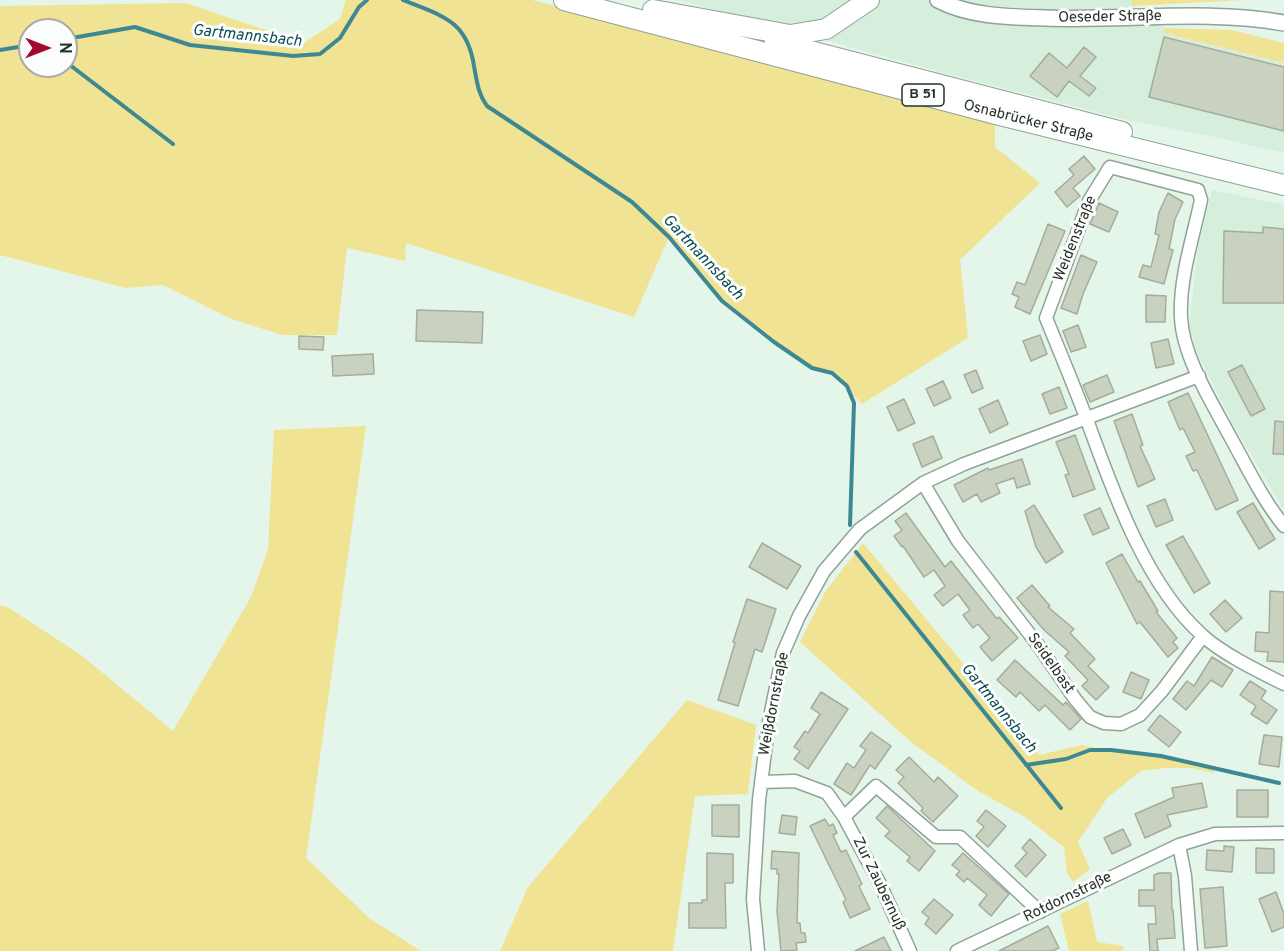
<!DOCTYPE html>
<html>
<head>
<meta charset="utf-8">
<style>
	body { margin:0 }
	#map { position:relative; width:1284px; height:951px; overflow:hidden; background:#e4f5e9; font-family:Overpass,sans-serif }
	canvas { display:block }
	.north { position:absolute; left:18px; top:18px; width:60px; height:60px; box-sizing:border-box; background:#fbfefc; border:2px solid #a7aba8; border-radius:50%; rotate:90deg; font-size:16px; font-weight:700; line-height:24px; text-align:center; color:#282f2a }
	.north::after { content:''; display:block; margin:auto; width:21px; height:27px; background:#a40730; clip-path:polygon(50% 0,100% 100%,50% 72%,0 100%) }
</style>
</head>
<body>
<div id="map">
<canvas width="1284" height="951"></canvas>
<div class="north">N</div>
</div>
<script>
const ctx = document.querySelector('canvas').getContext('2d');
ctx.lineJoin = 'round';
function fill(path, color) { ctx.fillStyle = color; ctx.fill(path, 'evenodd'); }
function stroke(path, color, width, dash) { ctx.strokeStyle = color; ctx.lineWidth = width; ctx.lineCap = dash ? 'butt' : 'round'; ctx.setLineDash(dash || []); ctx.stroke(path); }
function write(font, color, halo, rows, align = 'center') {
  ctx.font = font + ' Overpass,sans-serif'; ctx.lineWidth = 6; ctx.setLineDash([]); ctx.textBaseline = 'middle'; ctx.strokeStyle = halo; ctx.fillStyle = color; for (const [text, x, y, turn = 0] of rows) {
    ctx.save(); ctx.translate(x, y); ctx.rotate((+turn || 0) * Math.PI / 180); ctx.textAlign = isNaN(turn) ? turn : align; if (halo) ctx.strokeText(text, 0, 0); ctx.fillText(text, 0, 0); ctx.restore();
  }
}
fill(new Path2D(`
	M679,0h453v6l33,22v5l119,30v90l-64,-15 -92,-18 -180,-46z
	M1212,190l72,15v305l-50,-84 -36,-71 -9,-30 9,-76z`), '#d6eedc');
fill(new Path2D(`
	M346,0h186l463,122v25l45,36 -80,77 8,78 -106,66 -30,-31 -20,-5 -38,-26 -52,-41 -53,-64 -35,80 -228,-74 -1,18 -58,-13 -10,87h-55l-53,-17 -66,-33 -37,3 -126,-33v-249l186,-3 118,40 36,-24zM30,30h36v36h-36z
	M1132,0h112l-112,6z
	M1165,28l67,2 52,13v20l-120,-30z
	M366,426l-60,432 63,60 52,33h-421v-346l9,3 72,47 92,76 78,-134 17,-48 6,-119z
	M863,543l176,212 43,-10 14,3 65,8 53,11v6l-23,-5h-26l-24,3 -34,27 -29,44 12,27 -17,13 -6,-9 -3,-26 -39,-30 -47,-26 -67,-49 -111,-100 25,-50z
	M687,700l69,25 -8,69 -53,2 -22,155h-173l28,-64z
	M1088,901l9,41 26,4v5h-54l-9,-37z`), '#f0e394');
stroke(new Path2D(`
	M403,0c39,16 64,20 71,66 3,16 4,28 13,40l145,96 37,35 53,64 52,41 38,26 20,5 15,13 7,17 -4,122
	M66,39l69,-12 55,18 103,11 27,-2 20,-16 19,-31 8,-7
	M0,50l30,-5
	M66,62l107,82
	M856,552l205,256
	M1026,765l40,-6 24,-9h21l50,6 118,27`), '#3d8892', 4);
const building = new Path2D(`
	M1164,37l120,30v64l-135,-34z
	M1084,47l12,10 -16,19 16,12 -7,8 -20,-15 -12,16 -27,-21 19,-23 18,15z
	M1084,156l11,13 -22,19 7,8 -13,11 -12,-15 19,-17 -5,-6z
	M1168,193l15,9 -8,17 -6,30 4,1 -9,34 -25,-7 4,-12 8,2 8,-32 -4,-1 4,-22z
	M1099,203l19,9 -9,20 -19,-8z
	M1048,224l17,7 -35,83 -15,-7 4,-10 -7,-3 5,-12 8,3z
	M1263,227l21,2v74h-61l1,-72 39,2z
	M1081,255l16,7 -14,32 -6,20 -16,-6z
	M1146,295l20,1 -1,26h-19z
	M417,310l66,2 -1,31 -66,-2z
	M1078,325l8,22 -15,5 -8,-21z
	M1040,335l7,19 -16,7 -8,-20z
	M299,336l25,1 -1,13 -24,-1z
	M1168,339l6,25 -18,4 -5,-25z
	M373,354l1,20 -41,2 -1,-20z
	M1242,365l23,44 -14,7 -23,-44z
	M976,370l7,18 -11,5 -8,-18z
	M1107,375l7,17 -24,10 -7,-17z
	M943,381l8,17 -17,8 -8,-17z
	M1059,387l8,21 -17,6 -8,-20z
	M1188,393l50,107 -22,10 -19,-40 -4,1 -7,-15 9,-4 -12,-24 -3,2 -12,-28z
	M904,399l11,24 -17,8 -11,-24z
	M998,400l10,24 -18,9 -11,-24z
	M1132,414l11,31 -3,1 15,33 -17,8 -24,-66z
	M1275,421l9,1v32h-11z
	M1075,435l20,54 -22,8 -8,-22 4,-1 -13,-32z
	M933,436l9,22 -20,9 -9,-23z
	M1022,459l8,25 -13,4 -3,-10 -18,6 4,9 -19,9 -4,-8 -14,8 -9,-17 34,-17 1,2z
	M1165,499l8,21 -17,7 -9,-21z
	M1253,503l22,36 -16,10 -22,-37z
	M1034,505l29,47 -17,11 -10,-16 -11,-36z
	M1100,508l9,20 -16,7 -9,-20z
	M906,513l39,54 6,-6 46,58 2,-2 19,21 -26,23 -12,-14 10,-9 -12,-14 -5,4 -10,-13 7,-5 -12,-16 -15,12 -9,-11 11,-9 -11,-16 -10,7 -21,-31 -1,1 -8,-11 8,-6 -7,-9z
	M1183,536l27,47 -16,10 -28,-48z
	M762,543l39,23 -14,23 -38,-22z
	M1122,554l16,28 2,-1 18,30 -2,1 21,26 -4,4 5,6 -10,9 -28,-35 -3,2 -31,-61z
	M1032,585l18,21 -2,1 26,22 -4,4 25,26 -7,7 21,21 -13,13 -14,-14 6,-6 -23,-24 4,-4 -25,-22 -27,-32z
	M1270,591l14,1v70l-17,-1 1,-9 -13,-1 1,-19 13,1z
	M747,599l29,10 -14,43 -7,-3 -17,57 -20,-6 17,-57 -2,-1z
	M1225,600l17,18 -16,14 -16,-18z
	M1212,657l21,13 -11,17 -11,-7 -25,30 -13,-11 14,-18 7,5z
	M1015,660l48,45 3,-3 15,17 -11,11 -25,-25 -6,6 -19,-19 -4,5 -19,-17z
	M1131,672l18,8 -8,19 -18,-7z
	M1250,681l16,10 -5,8 16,11 -10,14 -16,-10 5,-8 -16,-11z
	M821,692l27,17 -40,60 -14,-10 6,-8 -6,-4 11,-16 3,2 12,-19 -9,-6z
	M1160,715l21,17 -12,15 -21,-17z
	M871,732l20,14 -16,23 -5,-4 -19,30 -17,-11 13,-21 7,5 12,-18 -6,-4z
	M1264,735l18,2 -3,30 -20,-3z
	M909,757l25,25 4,-5 20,19 -25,26 -12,-11 2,-3 -25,-25 6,-6 -8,-7z
	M1202,783l5,24 -40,8 4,11 -26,12 -10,-24 39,-17 -2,-9z
	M1237,790h31v27h-31z
	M712,805h27v32l-27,-1z
	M887,806l48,45 -16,20 -12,-10 3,-4 -25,-21 5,-5 -14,-13z
	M986,810l20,16 -18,21 -12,-11 8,-9 -7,-6z
	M782,815l15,2 -2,18 -16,-2z
	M825,819l4,7 4,-2 4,9 -4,2 8,17 5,-2 16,34 -3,2 11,23 -20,9 -7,-16 3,-2 -36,-74z
	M1123,829l8,16 -19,9 -8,-16z
	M1030,839l16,16 -20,22 -11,-11 12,-13 -5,-5z
	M1224,846l10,1 -2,25 -26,-2 1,-20 17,1z
	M1256,848l18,1v24h-18z
	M772,851l27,2 -2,70h3l1,10h4l1,9 -10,1 1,7 -16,1 -4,-40 2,-37h-2v-5h-6z
	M707,853l26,1v29h-8l1,45h-37v-25h13v-3h5z
	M963,853l46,41 -18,22 -12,-11 8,-10 -20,-17 -3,4 -8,-7 4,-4 -8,-6z
	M1159,873h12l1,37h1l2,28 -18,1 1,12h-8l-2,-27h8l-1,-18h-16v-16h15v-15z
	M1223,887l4,59 -22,2 -5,-59z
	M1276,892l8,22v13l-12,5 -13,-33z
	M934,899l19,16 -17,19 -11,-10 4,-6 -7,-6z
	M1048,926l11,22 -7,3h-53z
	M884,937l7,14h-36z`);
fill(building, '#c9d1c0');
stroke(building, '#a5ac9c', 1.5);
const minor = new Path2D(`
	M923,483l35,58 80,104 37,54 15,18 14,6 17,1 19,-9 22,-24 41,-55
	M1284,526c-21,-26 -36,-57 -52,-86 -19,-36 -49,-82 -51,-122 -2,-39 12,-80 20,-118l-3,-10 -88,-23 -21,34 -43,117c14,34 28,68 41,102 26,71 58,164 115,215 19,18 58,37 82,49
	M761,782l34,-1 32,12 17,24 36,67 30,67
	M844,817l32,-31 60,51h24l80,75
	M1179,845l6,31 6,75
	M758,951l-5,-52 6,-99 9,-73 15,-74 16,-37 25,-45 36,-42 63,-46 41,-19 235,-88
	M957,951l222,-106 36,-11 69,-1`);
const tertiary = new Path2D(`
	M938,0c32,17 73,17 108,18 79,3 160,-9 238,5`);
const trunk = new Path2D(`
	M564,0l436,115 284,70
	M653,10l137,25 36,-6 43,-29
	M775,42l347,90`);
stroke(minor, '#92a296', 15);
stroke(tertiary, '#92a296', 18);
stroke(trunk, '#92a296', 22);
stroke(minor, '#fff', 12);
stroke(tertiary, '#fff', 15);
stroke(trunk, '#fff', 20);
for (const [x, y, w] of [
	[923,95,42]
]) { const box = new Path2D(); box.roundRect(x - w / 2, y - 11, w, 22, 4.5); ctx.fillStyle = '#fbfefc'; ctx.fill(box); stroke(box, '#282f2a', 1.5); }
write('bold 14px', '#282f2a', null, [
	["B 51",923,95]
]);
write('15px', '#282f2a', '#fbfefc', [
	["Oeseder Straße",1110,18,-1],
	["Osnabrücker Straße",1028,122,14],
	["Weidenstraße",1076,239,-68],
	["Seidelbast",1050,664,55],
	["Weißdornstraße",775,704,-79],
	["Zur Zaubernuß",878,884,64],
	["Rotdornstraße",1068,898,-26]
]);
write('italic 16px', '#0d4b54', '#fbfefc', [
	["Gartmannsbach",247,37,6],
	["Gartmannsbach",702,258,47],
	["Gartmannsbach",998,709,51]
]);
</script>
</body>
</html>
